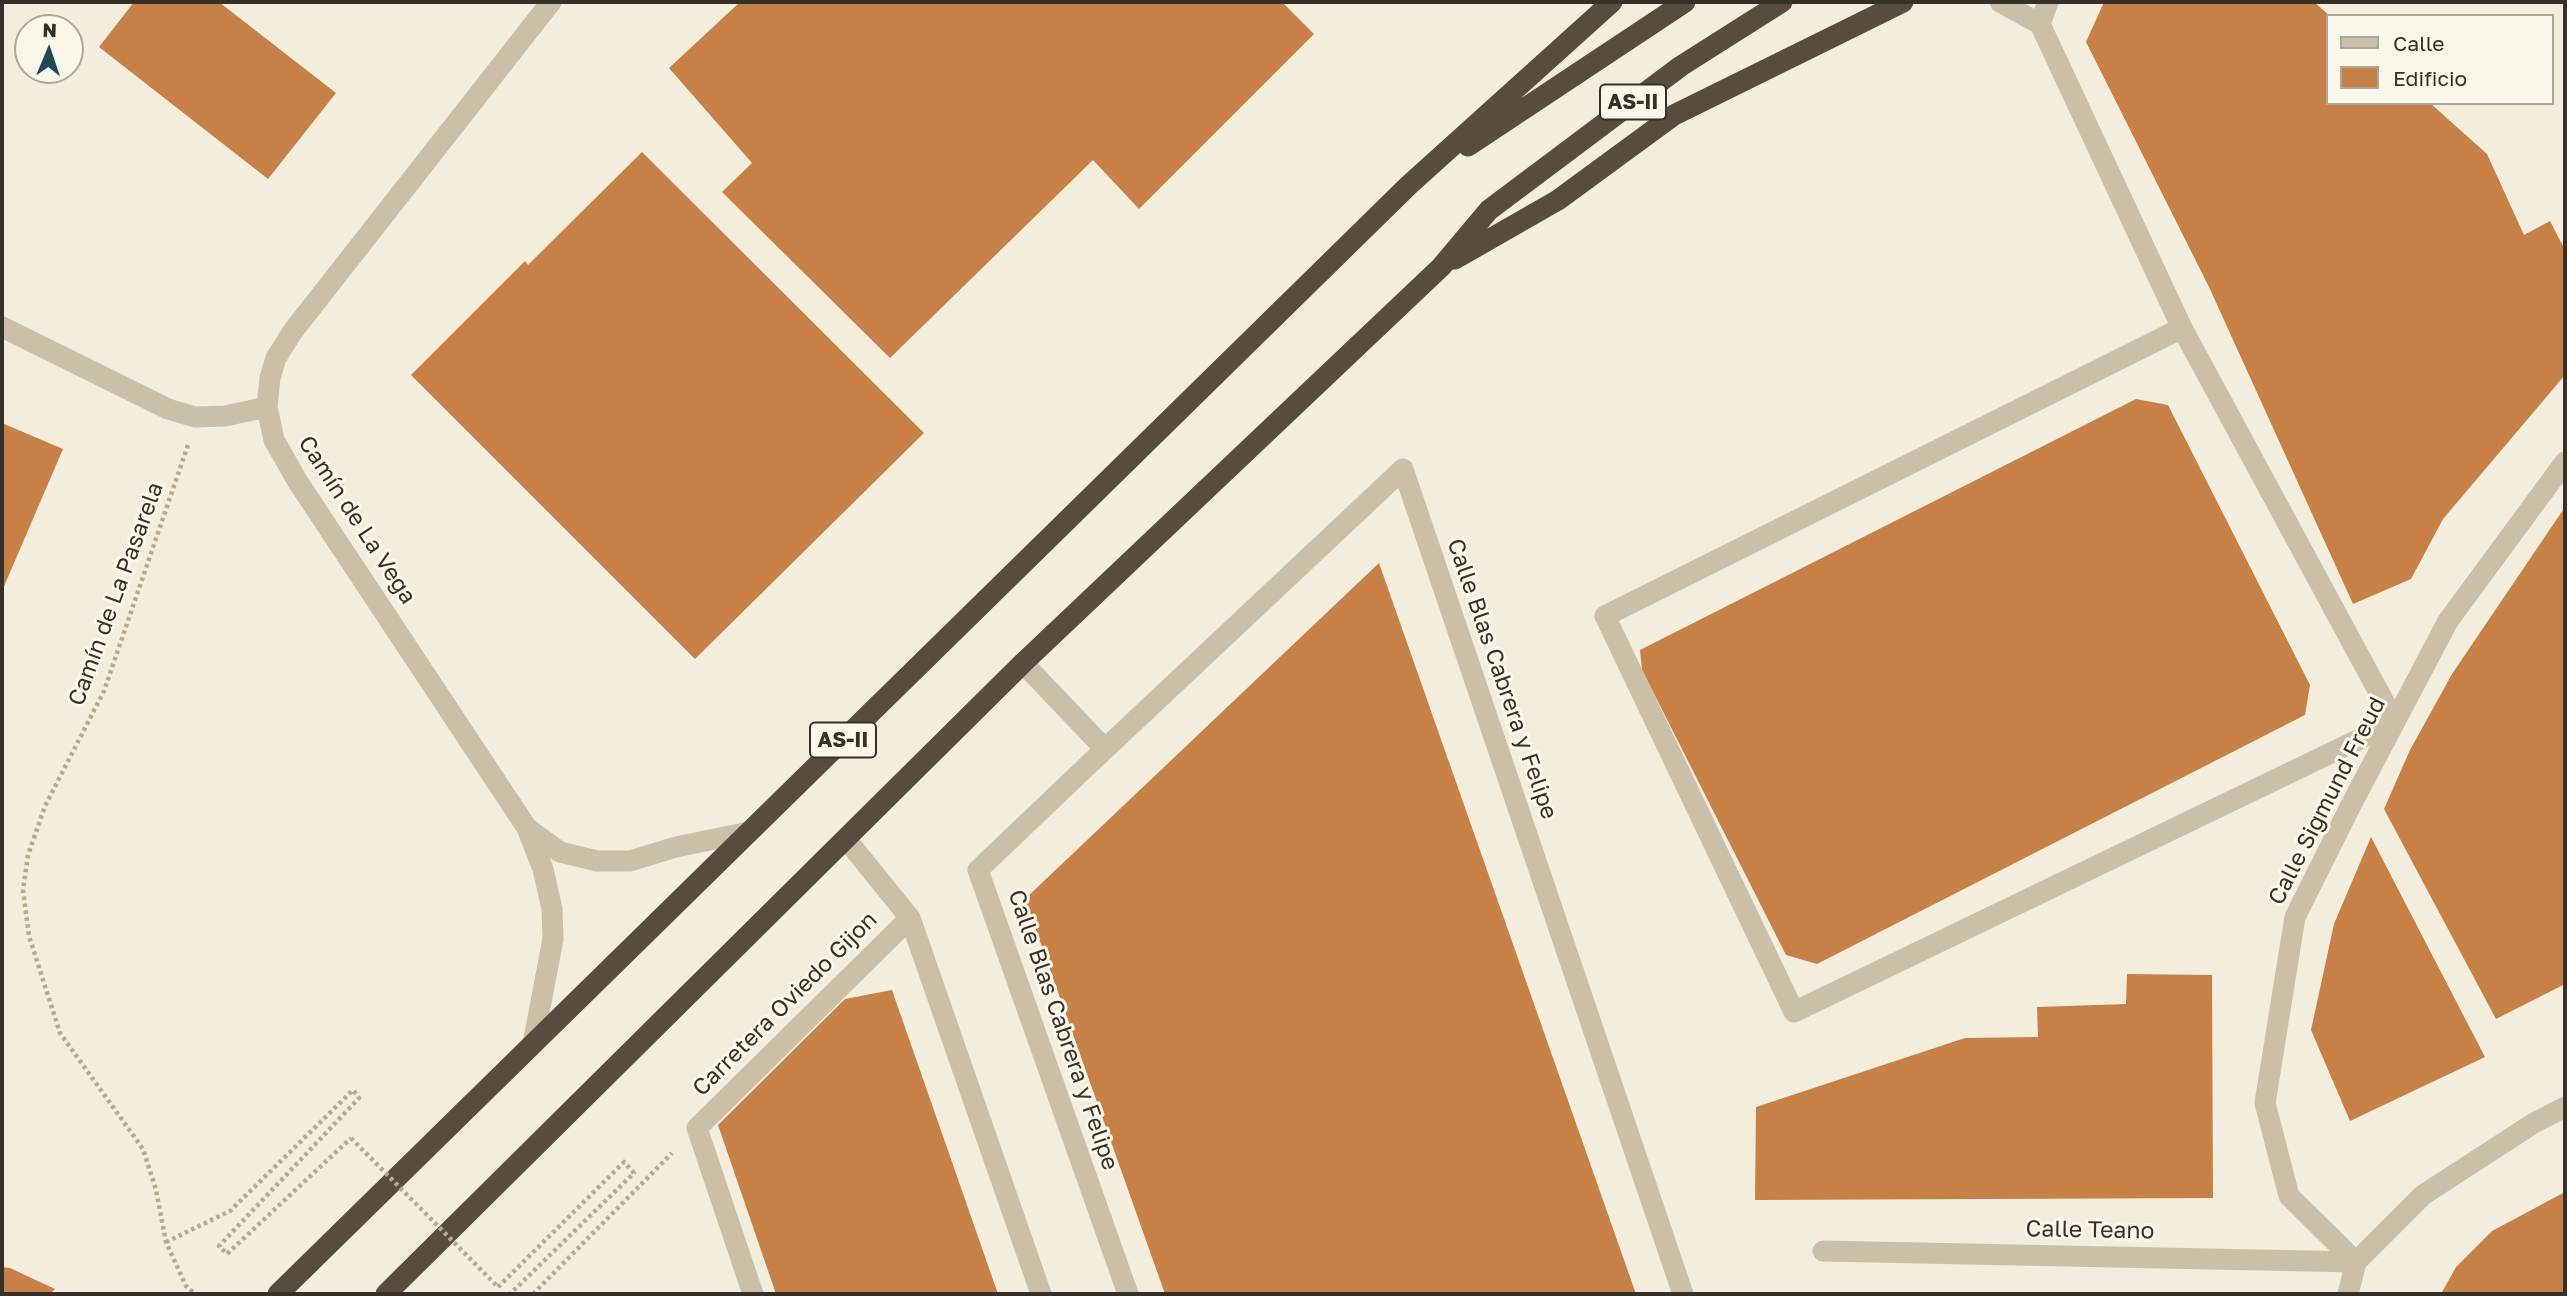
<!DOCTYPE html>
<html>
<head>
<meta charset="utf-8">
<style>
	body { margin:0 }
	#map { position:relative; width:2567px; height:1296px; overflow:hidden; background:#f2eddc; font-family:"Golos Text",sans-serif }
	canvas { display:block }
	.frame { position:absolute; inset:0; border:4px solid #373028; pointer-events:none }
	.legend { position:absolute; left:2326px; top:14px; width:228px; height:91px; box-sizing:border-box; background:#faf6e9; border:2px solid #aca79c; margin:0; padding:9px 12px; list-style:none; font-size:21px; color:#373028 }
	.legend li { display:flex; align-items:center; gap:14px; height:35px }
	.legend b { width:35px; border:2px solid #aca79c }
	.north { position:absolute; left:14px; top:14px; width:70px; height:70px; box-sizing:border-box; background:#faf6e9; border:2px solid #aca79c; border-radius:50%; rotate:2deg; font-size:19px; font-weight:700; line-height:28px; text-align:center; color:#373028 }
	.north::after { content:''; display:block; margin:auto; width:24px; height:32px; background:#1d4959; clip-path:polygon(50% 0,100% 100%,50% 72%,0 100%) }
</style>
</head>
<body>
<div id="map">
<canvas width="2567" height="1296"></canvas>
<div class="frame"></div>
<ul class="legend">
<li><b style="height:9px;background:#cbbfa8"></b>Calle</li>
<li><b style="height:19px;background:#c78046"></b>Edificio</li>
</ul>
<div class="north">N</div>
</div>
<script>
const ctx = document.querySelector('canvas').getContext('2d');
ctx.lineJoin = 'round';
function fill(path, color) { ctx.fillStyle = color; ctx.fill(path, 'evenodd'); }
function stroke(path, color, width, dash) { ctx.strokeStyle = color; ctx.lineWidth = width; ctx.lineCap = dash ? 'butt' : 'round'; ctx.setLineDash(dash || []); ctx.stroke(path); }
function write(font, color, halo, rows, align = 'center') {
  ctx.font = font + ' "Golos Text",sans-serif'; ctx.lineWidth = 6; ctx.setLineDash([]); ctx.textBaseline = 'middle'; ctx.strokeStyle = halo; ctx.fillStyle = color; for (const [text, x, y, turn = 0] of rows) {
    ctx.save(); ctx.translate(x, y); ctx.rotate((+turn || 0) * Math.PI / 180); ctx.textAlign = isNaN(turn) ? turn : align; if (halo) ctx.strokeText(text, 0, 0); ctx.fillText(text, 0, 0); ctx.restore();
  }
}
fill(new Path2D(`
	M134,2h85l117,91 -68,86 -169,-132z
	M740,2h542l32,32 -175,175 -46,-49 -203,198 -168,-166 30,-29 -83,-95z
	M2104,2h210l16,14h-3v87h103l57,51 37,81 26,-14 15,29v125l-122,144 -32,60 -58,25 -144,-317 -123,-245z
	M642,152l282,281 -229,226 -284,-284 114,-114 3,4z
	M2136,399l32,6 142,280 -5,30 -488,249 -31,-9 -144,-285 -2,-20z
	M2,423l61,26 -61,142z
	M2565,507v477l-69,35 -112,-210 26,-59 42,-76z
	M1379,563l257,731h-471l-140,-395z
	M2371,837l114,220 -135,64 -39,-91 23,-106z
	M2127,974l85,1 1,223 -458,2 1,-93 209,-69 73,-1 -1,-30 89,-3z
	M892,990l106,304h-222l-58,-169 127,-126z
	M2565,1192v102h-124l15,-27 36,-36z
	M2,1267l8,1 45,21 -5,5h-48z`), '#c78046');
stroke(new Path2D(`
	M188,445l-84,246 -59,115 -17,49 -5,35 6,46 31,97 83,116 13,41 10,52 20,44 9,8
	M166,1242l64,-31 123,-121 6,8 -140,148 8,8 124,-116
	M498,1287l126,-125 10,11 -124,121
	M533,1294l139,-141`), '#b7aa92', 4.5, [3.5, 3.5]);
stroke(new Path2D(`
	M2000,2l40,22 142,304 213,394 -601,290 -189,-396 577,-288
	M2040,24l8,-22
	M2,327l166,82 27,8 30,-1 42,-9
	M1023,663l82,86 -127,121 150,424
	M1105,749l298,-280 280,825
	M527,828l33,24 37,9h33l46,-14 73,-15
	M846,839l64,79 131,376
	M533,1044l20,-105 -1,-30 -9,-40 -16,-41 -229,-346 -24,-42 -7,-33 3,-29 6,-20 17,-27 258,-329
	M1823,1251l533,11
	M2356,1262l-67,-66 -24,-93 30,-186 55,-110 98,-186 117,-159
	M753,1294l-56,-166 213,-210
	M2348,1294l8,-32 67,-67 111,-72 31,-16`), '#cbbfa8', 21);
stroke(new Path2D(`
	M1468,146l217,-144
	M1455,259l103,-59 116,-85 229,-113
	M278,1294l1131,-1109 203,-183
	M386,1294l637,-631 418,-396 48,-57 192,-144 101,-64`), '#584c3f', 21);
stroke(new Path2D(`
	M351,1138l147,149`), '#b7aa92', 4.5, [3.5, 3.5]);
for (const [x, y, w] of [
	[1633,102,66],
	[843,740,66]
]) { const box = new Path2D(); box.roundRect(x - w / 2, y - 17.5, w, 35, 5); ctx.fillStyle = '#faf6e9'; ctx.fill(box); stroke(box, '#373028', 2); }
write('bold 21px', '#373028', null, [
	["AS-II",1633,102],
	["AS-II",843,740]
]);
write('23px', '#373028', '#faf6e9', [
	["Camín de La Vega",357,520,57],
	["Camín de La Pasarela",116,594,-70],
	["Calle Blas Cabrera y Felipe",1502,679,71],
	["Calle Sigmund Freud",2327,801,-63],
	["Carretera Oviedo Gijon",785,1004,-45],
	["Calle Blas Cabrera y Felipe",1063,1030,71],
	["Calle Teano",2090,1230,1]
]);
</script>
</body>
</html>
